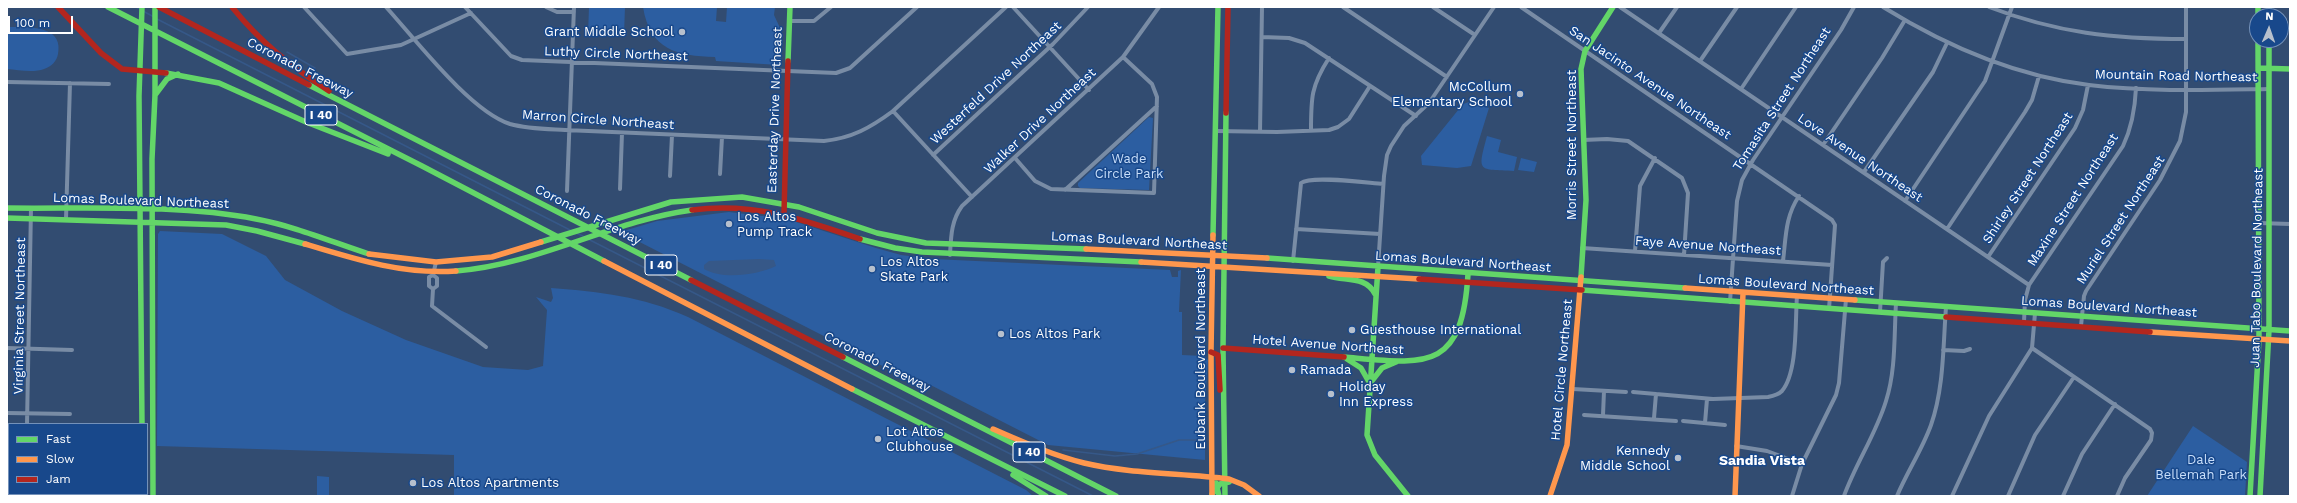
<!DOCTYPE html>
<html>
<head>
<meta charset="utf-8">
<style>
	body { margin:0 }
	#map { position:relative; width:2297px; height:503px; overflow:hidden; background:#324c71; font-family:"Work Sans",sans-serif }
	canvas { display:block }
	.frame { position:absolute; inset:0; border:8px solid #fff; pointer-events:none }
	.legend { position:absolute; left:8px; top:423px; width:140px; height:72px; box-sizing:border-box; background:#18488b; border:1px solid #7491b9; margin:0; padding:5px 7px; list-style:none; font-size:12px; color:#fff }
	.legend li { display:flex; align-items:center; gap:8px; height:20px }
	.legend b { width:20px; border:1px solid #7491b9 }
	.north { position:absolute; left:2249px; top:8px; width:40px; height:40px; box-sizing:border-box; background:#18488b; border:1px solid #7491b9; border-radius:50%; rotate:2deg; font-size:11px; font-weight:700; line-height:16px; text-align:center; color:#fff }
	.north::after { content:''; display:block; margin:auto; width:14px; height:18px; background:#b7c0cd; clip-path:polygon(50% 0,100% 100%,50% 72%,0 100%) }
	.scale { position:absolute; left:8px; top:16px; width:65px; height:18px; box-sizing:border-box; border:2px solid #fff; border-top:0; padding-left:5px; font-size:12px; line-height:14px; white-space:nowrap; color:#fff; -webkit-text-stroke:3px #18488b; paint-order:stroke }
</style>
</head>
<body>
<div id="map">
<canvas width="2297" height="503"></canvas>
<div class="frame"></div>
<ul class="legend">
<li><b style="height:5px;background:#63d668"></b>Fast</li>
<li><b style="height:5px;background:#ff974d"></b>Slow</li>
<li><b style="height:5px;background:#b3261e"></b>Jam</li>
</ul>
<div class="north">N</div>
<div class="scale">100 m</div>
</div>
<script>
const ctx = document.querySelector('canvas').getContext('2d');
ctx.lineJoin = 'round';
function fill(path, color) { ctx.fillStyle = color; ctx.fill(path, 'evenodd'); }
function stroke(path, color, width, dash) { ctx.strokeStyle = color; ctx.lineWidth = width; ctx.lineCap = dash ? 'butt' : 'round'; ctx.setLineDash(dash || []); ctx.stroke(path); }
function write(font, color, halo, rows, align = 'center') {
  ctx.font = font + ' "Work Sans",sans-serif'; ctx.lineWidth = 3; ctx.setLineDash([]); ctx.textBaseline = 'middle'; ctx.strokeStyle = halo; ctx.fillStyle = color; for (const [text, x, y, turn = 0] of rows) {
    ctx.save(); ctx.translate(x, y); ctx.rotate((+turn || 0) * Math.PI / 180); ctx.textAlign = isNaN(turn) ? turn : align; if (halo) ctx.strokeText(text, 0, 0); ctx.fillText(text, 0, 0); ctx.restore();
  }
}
fill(new Path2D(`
	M589,7h36l-1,28 -36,-1z
	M643,7h74l-1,14 10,1 1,-15h48l-1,8 7,15v33l-2,2 -63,-4 -1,-4c-38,-1 -65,-7 -72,-50z
	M7,27c19,0 57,-3 51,27 -1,7 -7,13 -14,15 -10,4 -26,1 -37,0z
	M1469,102l20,6 -18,58 -14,2 -35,-3 -1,-9 42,-52z
	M1149,117l4,1 -4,72 -69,-2 -2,-2v-3z
	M1487,136l14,4 -3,12 19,5 -3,14c-36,-2 -37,2 -27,-35z
	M1521,158l16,4 -3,10 -16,-2z
	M729,212l58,7 89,29 25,7 32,4 237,11 2,7h6v-6l3,-1 -2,42h3v43l22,1 4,4 -3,43v57l-157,-15 -135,-69 -3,4 -290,-148 37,-11z
	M160,231l62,3 44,22 19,24 57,31 64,29 77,27 45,3 15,-4 4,-56 -11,-13 15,5 2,-4 -2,-10c50,4 90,8 137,29l338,173 7,6h-579v-41l-297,-9 1,-212z
	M2193,426l54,36 -2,34h-98z
	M317,476l12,1v19h-12z`), '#2c5ea1');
fill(new Path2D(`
	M759,259l15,1 2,6c-19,9 -53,14 -72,3v-4l5,-4z`), '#365888');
stroke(new Path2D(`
	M136,7l4,2
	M143,11l11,6
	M157,19l413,211
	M287,52l28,16
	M576,233l7,3
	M588,239l505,257
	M1063,450l52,6 22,-2 42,-14h18`), '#365888', 1.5);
stroke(new Path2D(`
	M304,7l43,47 54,-9 70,-32
	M386,7c30,33 84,104 124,117 18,5 37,5 55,6l259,11c28,-3 46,-13 69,-30l113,-104
	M465,7l46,49 11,4 314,13 14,-5 67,-61
	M546,7l11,5h17
	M1013,7l76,83
	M1343,7l104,70
	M1433,7l42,28
	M1521,7l311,213 3,5 -6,84
	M1620,7l409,278
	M1883,7c63,39 132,69 206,78 59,7 120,5 180,4
	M1989,7c68,26 125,32 197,32
	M789,21h25l17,-14
	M1659,33l18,-26
	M1262,37l27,1 16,5 111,73
	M1700,61l37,-54
	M7,82l102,2
	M1741,89l55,-82
	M893,111l79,86
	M1311,130c0,-32 0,-44 18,-72
	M1216,131l61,1 52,-2 9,-3 11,-8 21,-33
	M1260,132l2,-125
	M1583,140l24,-1 21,2 54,37 6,15 -4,62
	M1823,145l59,-87 23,-38
	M933,155l120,-111 35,-37
	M1015,158l20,23 16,8 103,4 3,-96 -5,-13 -29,-27
	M1864,172l69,-100 14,-29
	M720,174l2,-37
	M670,176l2,-41
	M620,189l2,-56
	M1065,190l92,-84
	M567,191l7,-184
	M1905,201l80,-120 27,-74
	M66,219l4,-136
	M2259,223l31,1
	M1296,229l84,5
	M1947,229l78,-117 7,-12 7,-24
	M1582,248l250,17
	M1635,251l5,-65 15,-28
	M950,255c1,-18 1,-34 12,-49l161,-149 36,-50
	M1988,257l87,-129 8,-18 5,-25
	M1293,261l8,-78c10,-8 67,0 82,1
	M1783,261c3,-24 2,-44 16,-65
	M1378,267l6,-91 3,-21 4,-9 13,-20 25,-23 65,-96
	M433,275l4,3v8l-4,3 -1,17 54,41
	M433,289l-4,-3v-9l4,-2 3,-13
	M1730,302l7,-101 5,-21 11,-20 88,-130 13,-23
	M1880,312l3,-50 4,-4
	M2024,322l1,-22 4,-15 94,-139c9,-19 12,-36 13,-58
	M2081,326l3,-30 2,-5 74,-111 20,-39 6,-29v-105
	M7,348l65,2
	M2032,348l118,81 2,4 -1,7 -26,38 -8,18
	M1943,350l21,1 6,-2
	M1573,389l53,3
	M1633,392l80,7 55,-2c5,-1 10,-2 14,-6 16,-19 13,-70 15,-95
	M7,413l63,1
	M1584,415l92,6
	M1603,415l1,-24
	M1654,418l2,-24
	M1683,421l42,4
	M1705,423l2,-24
	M27,424l4,-216
	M1736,446l31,5 35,13
	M25,496v-2
	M91,496v-2
	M1792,496l10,-32 34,-69 3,-12 7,-84
	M1844,496c12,-33 32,-62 42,-95 10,-31 8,-66 10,-98
	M1897,496c10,-24 25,-46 34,-71 13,-37 12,-79 15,-118
	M1952,496l37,-80 43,-68 3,-35
	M2008,496l27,-61 39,-58
	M2063,496l19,-42 33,-50`), '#798ca5', 4);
stroke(new Path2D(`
	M108,7l314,159 182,95
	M142,7l-3,89 3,328
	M2258,7v9
	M2269,7v9
	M788,61l2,-54
	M2259,68l31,1
	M166,73l53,10 87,39 82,32
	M309,85l382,195
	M155,95l12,-16 11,-5
	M7,208c79,1 172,-4 249,11 38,7 76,23 113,35
	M7,218l219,7 31,6 48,13
	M1213,235l5,-228
	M860,239l35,9 27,4 219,10
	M541,242l130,-40 71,-5 57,10 78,26 49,10 160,6
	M1267,258l418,30
	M1378,267l-11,168 8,20 33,41
	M456,271c81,-6 155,-50 236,-61
	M1329,276c17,5 37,0 46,18
	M1581,277l5,-77 -5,-131 4,-18 28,-44
	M1582,290l364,27
	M1855,300l435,31
	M843,357l273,139
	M1344,357c82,7 118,16 124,-83
	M1347,359l14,9 8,14
	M1371,382l11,-14 14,-6
	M852,389l213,107
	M1013,475l33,21
	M7,478h2
	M1216,483l3,13
	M143,494v2
	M1212,494l8,-10 9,-2
	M153,496l-1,-337 3,-64v-88
	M1225,496l-2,-148 3,-235
	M2250,496l9,-157 -1,-299
	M2260,496l9,-166v-290`), '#63d668', 5.5);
stroke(new Path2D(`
	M305,244c49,15 99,31 151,27
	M1086,249l181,9
	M369,254l67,8 56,-5 49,-15
	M604,261l248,128
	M1141,262l278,17
	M1685,288l170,12
	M2150,332l140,9
	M993,429c30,13 59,26 91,34 47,11 97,10 145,16l15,6 15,11
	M1212,495l-1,-143 2,-117
	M1550,496l17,-51 14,-168
	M1735,496l8,-203`), '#ff974d', 5.5);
stroke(new Path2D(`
	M58,7l43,46 21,16 44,4
	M159,7l150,78
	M232,7c28,35 60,60 97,84
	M1226,113l2,-106
	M692,210c62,-8 110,9 168,29
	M784,213l4,-152
	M1419,279l163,11
	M691,280l152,77
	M1946,317l204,15
	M1223,348l121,9
	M1211,352l7,3 2,35`), '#b3261e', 5.5);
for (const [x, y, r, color] of [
	[682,32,4,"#b7c0cd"],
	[1520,94,4,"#b7c0cd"],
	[729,224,4,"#b7c0cd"],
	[872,269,4,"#b7c0cd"],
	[1352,330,4,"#b7c0cd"],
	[1001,334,4,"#b7c0cd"],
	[1292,370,4,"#b7c0cd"],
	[1331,394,4,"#b7c0cd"],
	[878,439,4,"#b7c0cd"],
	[1678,458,4,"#b7c0cd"],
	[413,483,4,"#b7c0cd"]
]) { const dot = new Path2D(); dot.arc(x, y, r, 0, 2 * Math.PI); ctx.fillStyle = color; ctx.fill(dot); stroke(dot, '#18488b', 1.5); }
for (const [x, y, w] of [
	[321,115,32],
	[661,265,32],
	[1029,452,32]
]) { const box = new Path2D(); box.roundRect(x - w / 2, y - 10, w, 20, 3); ctx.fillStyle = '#18488b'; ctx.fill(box); stroke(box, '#fff', 1); }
write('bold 12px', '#fff', null, [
	["I 40",321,115],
	["I 40",661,265],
	["I 40",1029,452]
]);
write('13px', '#fff', '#18488b', [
	["Grant Middle School",674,32,"right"],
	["McCollum",1512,87,"right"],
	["Elementary School",1512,102,"right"],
	["Los Altos",737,217],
	["Pump Track",737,232],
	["Los Altos",880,262],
	["Skate Park",880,277],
	["Guesthouse International",1360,330],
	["Los Altos Park",1009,334],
	["Ramada",1300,370],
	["Holiday",1339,387],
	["Inn Express",1339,402],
	["Lot Altos",886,432],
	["Clubhouse",886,447],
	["Kennedy",1670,451,"right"],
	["Middle School",1670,466,"right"],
	["Los Altos Apartments",421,483]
], 'left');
write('13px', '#fff', '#18488b', [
	["Luthy Circle Northeast",616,54,2],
	["Coronado Freeway",300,68,27],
	["Mountain Road Northeast",2176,76,1],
	["Westerfeld Drive Northeast",996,83,-43],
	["San Jacinto Avenue Northeast",1650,83,34],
	["Tomasita Street Northeast",1782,99,-57],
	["Easterday Drive Northeast",775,110,-88],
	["Marron Circle Northeast",598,120,4],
	["Walker Drive Northeast",1040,121,-43],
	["Morris Street Northeast",1572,145,-90],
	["Love Avenue Northeast",1860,158,34],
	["Shirley Street Northeast",2028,178,-57],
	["Maxine Street Northeast",2073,200,-57],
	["Lomas Boulevard Northeast",141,201,2],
	["Coronado Freeway",588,215,27],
	["Muriel Street Northeast",2121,220,-57],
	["Lomas Boulevard Northeast",1139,241,3],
	["Faye Avenue Northeast",1708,246,4],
	["Lomas Boulevard Northeast",1463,262,4],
	["Juan Tabo Boulevard Northeast",2257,268,-89],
	["Lomas Boulevard Northeast",1786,285,4],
	["Lomas Boulevard Northeast",2109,307,4],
	["Virginia Street Northeast",20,316,-89],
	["Hotel Avenue Northeast",1328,345,4],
	["Eubank Boulevard Northeast",1201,359,-90],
	["Coronado Freeway",877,362,27],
	["Hotel Circle Northeast",1562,370,-85]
]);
write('13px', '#c8defa', '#18488b', [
	["Wade",1129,159],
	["Circle Park",1129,174],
	["Dale",2201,460],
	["Bellemah Park",2201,475]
]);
write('bold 14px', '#fff', '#18488b', [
	["Sandia Vista",1762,461]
]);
</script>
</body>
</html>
